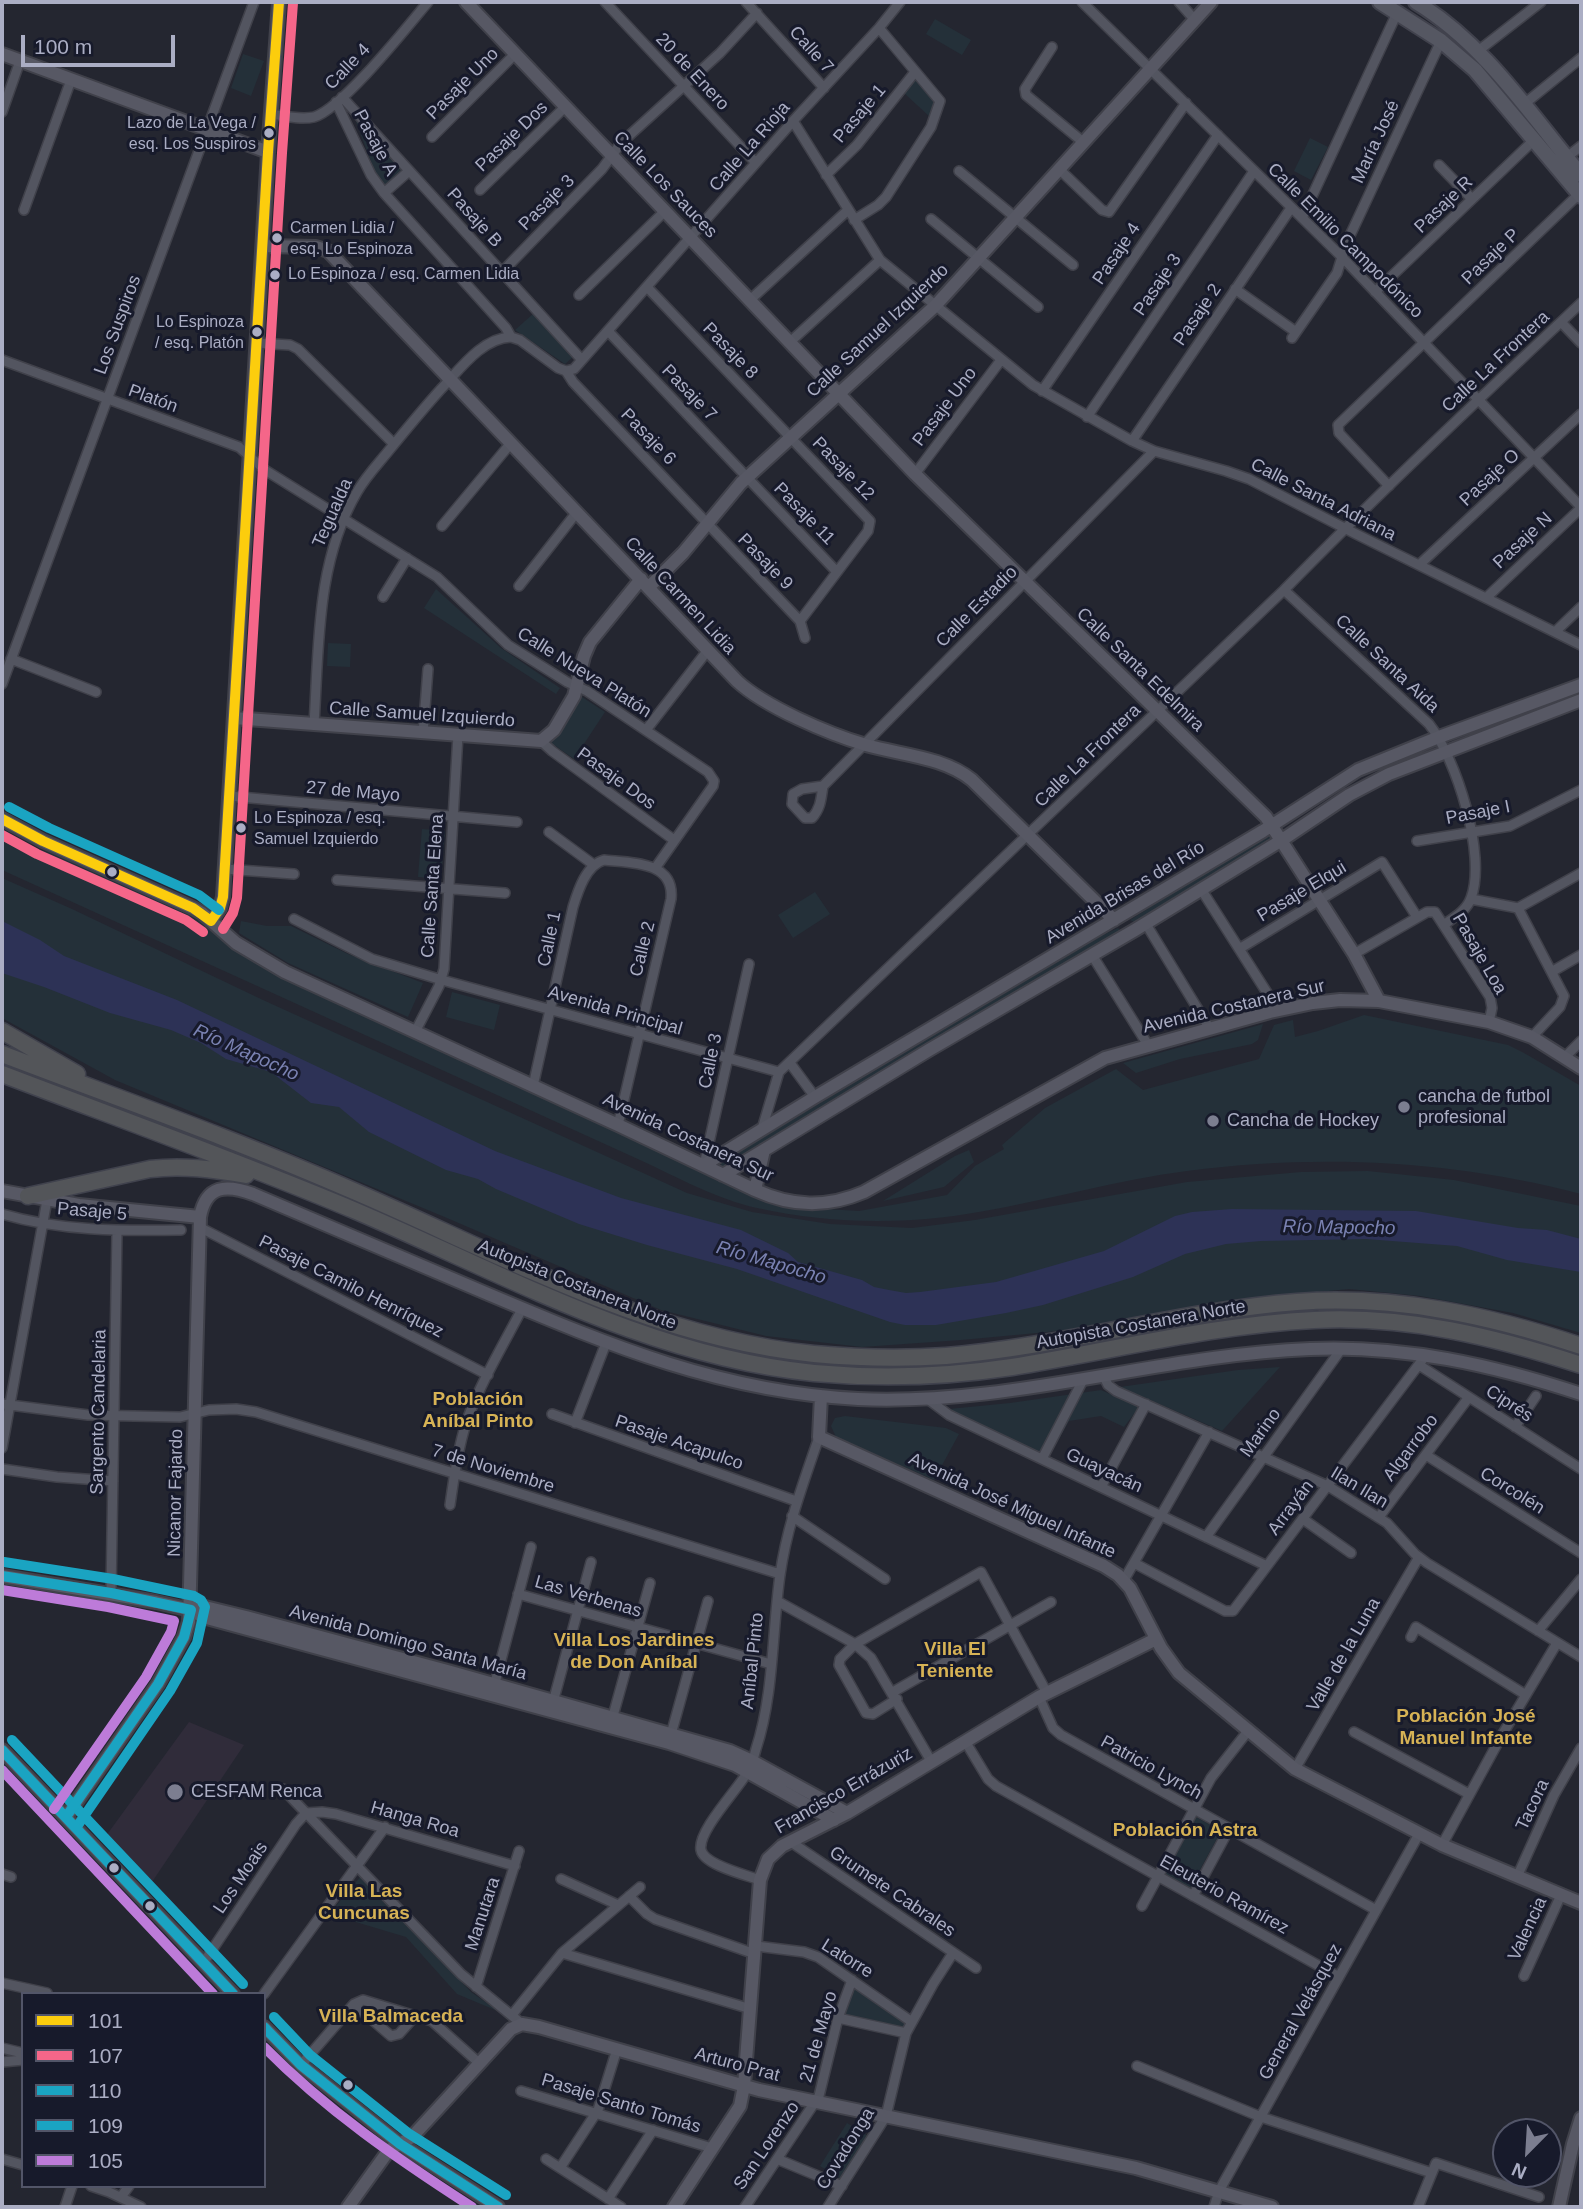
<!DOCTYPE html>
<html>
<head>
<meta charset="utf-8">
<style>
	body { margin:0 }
	#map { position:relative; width:1583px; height:2209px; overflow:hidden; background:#242630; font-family:Helvetica,sans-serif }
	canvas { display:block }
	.frame { position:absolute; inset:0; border:4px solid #abaec4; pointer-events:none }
	.legend { position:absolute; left:21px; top:1992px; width:245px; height:196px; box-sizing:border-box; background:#171a2b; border:2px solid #525568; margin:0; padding:9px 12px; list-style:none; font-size:21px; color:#abaec4 }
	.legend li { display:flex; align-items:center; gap:14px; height:35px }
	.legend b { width:35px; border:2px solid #525568 }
	.north { position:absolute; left:1492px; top:2118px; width:70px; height:70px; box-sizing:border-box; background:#171a2b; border:2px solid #525568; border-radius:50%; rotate:204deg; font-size:19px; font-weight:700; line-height:28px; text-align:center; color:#abaec4 }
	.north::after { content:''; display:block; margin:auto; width:24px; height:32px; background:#7c7e90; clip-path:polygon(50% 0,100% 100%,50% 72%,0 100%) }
	.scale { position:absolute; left:21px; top:35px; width:154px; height:32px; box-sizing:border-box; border:4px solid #abaec4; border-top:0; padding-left:9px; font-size:21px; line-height:24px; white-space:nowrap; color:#abaec4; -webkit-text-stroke:5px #171a2b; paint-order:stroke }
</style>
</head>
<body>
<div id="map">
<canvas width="1583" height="2209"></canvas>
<div class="frame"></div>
<ul class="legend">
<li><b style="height:9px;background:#fccd0d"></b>101</li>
<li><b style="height:9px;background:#f56689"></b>107</li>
<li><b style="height:9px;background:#1aa4c2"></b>110</li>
<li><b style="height:9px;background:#1aa4c2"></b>109</li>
<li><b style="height:9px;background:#bd7bd9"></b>105</li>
</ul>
<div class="north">N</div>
<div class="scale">100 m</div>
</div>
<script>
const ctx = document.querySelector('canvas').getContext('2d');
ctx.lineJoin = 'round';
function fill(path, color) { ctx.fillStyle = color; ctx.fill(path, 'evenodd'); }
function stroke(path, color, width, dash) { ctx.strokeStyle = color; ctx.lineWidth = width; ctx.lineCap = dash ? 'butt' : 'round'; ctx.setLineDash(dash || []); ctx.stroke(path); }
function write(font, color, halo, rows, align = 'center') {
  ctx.font = font + ' Helvetica,sans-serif'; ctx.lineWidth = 6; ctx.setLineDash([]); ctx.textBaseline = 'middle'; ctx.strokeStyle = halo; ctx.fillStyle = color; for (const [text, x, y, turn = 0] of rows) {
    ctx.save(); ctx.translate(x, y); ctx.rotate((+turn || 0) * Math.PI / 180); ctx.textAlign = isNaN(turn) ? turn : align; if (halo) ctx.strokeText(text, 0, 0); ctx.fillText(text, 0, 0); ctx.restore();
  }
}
fill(new Path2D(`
	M189,1722l55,23 -94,140 -47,-45z`), '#302c3a');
fill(new Path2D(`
	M935,19l36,21 -9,15 -36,-21z
	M243,54l21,7 -13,35 -20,-8z
	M915,78l19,23 -4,16 -26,-24z
	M352,111l53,59 -20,17 -9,-12z
	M1310,138l18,9 -17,33 -17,-9z
	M534,313l40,43 -9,8 -50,-34z
	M436,589l65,59 59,40 -4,6 -132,-86z
	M328,643l23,1 -1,23 -23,-1z
	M582,697l23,15 -31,47 -23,-16z
	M2,829l34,19 46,16 113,52 54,42 45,24 499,225 66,4 88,-16 28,-29 29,-17 -2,-4 43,-37 71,-39 27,21 116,-31 15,-34 19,-5 2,17 23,-6 46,-16 144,30 16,8 57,33v108c-130,-34 -261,-40 -394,-23 -70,9 -139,29 -208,41 -73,13 -149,12 -222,-4 -41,-9 -80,-31 -117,-48l-638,-290z
	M422,829l23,2 -4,48 -23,-2z
	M1267,833h3l2,6 -136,84 -6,-3z
	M2,878l70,31 191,91 424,193 65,19 78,12 82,4 63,-8 212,-38 114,-10 67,-1 86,9 127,26v127l-68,-20 -93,-17 -71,-7 -81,8 -90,13 -98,19 -119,11 -99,7 -96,-11 -105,-26 -214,-92 -332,-138 -113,-62z
	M815,892l15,22 -37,24 -15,-23z
	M241,921l26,5h24l57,28 75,29 -15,34 -120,-54 -49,-30z
	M1118,928l5,5 -399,235 -3,-2v-4l380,-226z
	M452,992l48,13 -6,25 -48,-13z
	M1263,1024l-5,16 -6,4 -72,15 -44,14 -13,-10z
	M969,1150l5,12 -30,25 -61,14 72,-45z
	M1280,1367l-58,64 -102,-44 118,-17z
	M1101,1390l38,17 -15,20 -23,-11 -32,5 -20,36 -94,-43 -6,-5 61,-6z
	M845,1416l101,12 13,6 -25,46 -98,-43 -5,-11 4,-8z
	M1196,1817l25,14 -31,57 -25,-14z
	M361,1876l110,116 29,20 -43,-18 -51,-57 -77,-23z
	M854,1987l52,36 -3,5 -60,-13z
	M847,2123l21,13 -27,43 -21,-13z`), '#243039');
fill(new Path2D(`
	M2,921l38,19 24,16 113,44 318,151 126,47 120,32 47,23 10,9 64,18 12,7 15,3 17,3 14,-1 76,-10 108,-31 71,-35 17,-4 40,-3 184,2 102,17 29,2 34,9v33l-74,-12 -50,-14 -91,-7 -105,2 -35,3 -41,10 -52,23 -90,28 -37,8 -70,12h-31l-15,-3 -153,-53 -90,-24 -68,-21 -83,-35 -18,-10 -32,-9 -77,-38 -30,-25 -28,-4 -40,-31 -45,-13 -25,-16 -30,-13 -61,-17 -66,-26 -42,-14z`), '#2d3256');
const street = new Path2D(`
	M605,2l151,161
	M746,2l78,86
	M1082,2l260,255 239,250
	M1179,2l15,17
	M1052,47l-27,42 1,6 57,47
	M1478,51l63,-49
	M342,97l240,263
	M336,102l35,73 13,18 122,135 5,9 9,3 38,28 8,3
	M1523,105l58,-47
	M2,112l18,-51
	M271,114c13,2 30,6 43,3 28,-8 93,-90 114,-115
	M793,121l87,139 153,125 99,56 22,10 72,20 23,8 107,55 225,111
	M432,137l83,-83
	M1567,157l14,-11
	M1439,165l33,34
	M1059,169l43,41 7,2 77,-109
	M959,171l114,94
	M826,175l31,-30 58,-73
	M480,190l86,-84
	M384,193l25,-22
	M24,210l47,-130
	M1302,218l95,-205
	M931,219l107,88
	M854,220l24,-15 8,-8 45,-70 9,-26 -61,-73
	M502,272l100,-103 19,-26 99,-90 37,-40
	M647,287l223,234 -2,10 -68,90
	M1235,289l61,43
	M1375,292l159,-152
	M579,295l86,-84
	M750,300l98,-90
	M1561,322l20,21
	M608,331l229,241
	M1292,338l45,-65 9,-29 95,-203
	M790,342l90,-82
	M257,343l33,2 8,4 96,95
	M2,360l237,87 26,23 172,107 71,68 59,37 20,9 121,81 6,9 -1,5 -57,81
	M566,371l8,-2 219,-248 86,-93 21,-26
	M566,371l7,11 227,239
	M1042,391l176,-256
	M1087,417l167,-246
	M1132,441l159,-233
	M915,474l86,-114
	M1389,486l-50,-53 -1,-8 241,-231
	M442,526l69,-83
	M1419,565l162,-151
	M519,586l58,-74
	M1284,590l145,134c27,34 58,131 42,174 -4,12 -16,19 -26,26
	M383,597l24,-39
	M1486,598l95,-90
	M800,621l5,17
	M1555,632l26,-25
	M11,659l85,33
	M2,684l252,-682
	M314,724c5,-78 2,-162 43,-232 8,-14 19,-26 29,-38 18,-22 36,-44 55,-65 19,-20 41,-51 70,-52
	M646,730l62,-80
	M423,733l5,-64
	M541,741l11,10 122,89
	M823,786c-2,12 -2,22 -11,32h-7l-13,-14 1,-10 9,-5 21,-3 331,-335
	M229,796l288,26
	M549,832l45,33
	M1417,841l93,-15 71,-36
	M225,869l69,5
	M337,880l168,13
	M1201,889l77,121
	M1471,899l47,9 63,-35
	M1518,908l46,88 -4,11 -28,30
	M294,919l78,40 70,21 337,92
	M1146,924l64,105
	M1239,949l143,-87 35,55
	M1354,954l73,-42h8l55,85 2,11 -3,14
	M1092,955l56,90
	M1553,971l28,-16
	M415,1032l24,-46 5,-17 14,-234
	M1565,1057l16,-16
	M790,1063l25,34
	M533,1086l40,-179c5,-16 13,-42 31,-47 27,3 71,1 67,39l-53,226
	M762,1129l17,-57 505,-482c96,-98 197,-193 297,-287
	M704,1165l45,-201
	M2,1214c58,17 119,17 179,16
	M199,1227l289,148
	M1419,1365l162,104
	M1104,1377l4,8 8,6 212,95 59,37 28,31 12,9 154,94
	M929,1400l20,15 318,151
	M2,1404l86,11 92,2 29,-7 27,-1 20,3 524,162
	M552,1414l244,87
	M575,1423l31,-80
	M1515,1427l21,-31
	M2,1448l45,-248
	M1426,1455l155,98
	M1042,1459l41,-79
	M2,1469l55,8 56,4
	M1101,1487l45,-83
	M450,1505c4,-28 8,-57 17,-85 14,-38 36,-75 55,-111
	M792,1516l93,63
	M1379,1517l90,-120
	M1303,1519l48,34
	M1206,1537l136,-189
	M1134,1563l91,48h8l193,-256
	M1124,1580l85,-148
	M111,1593l6,-362
	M518,1594l253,70
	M777,1601l78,43 16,14 60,103
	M1538,1631l43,-52
	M1411,1637l5,-10 110,68
	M493,1690l38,-143
	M893,1692l158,-90
	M1039,1697l14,31 8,7 315,175
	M897,1699l-24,15 -7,-1 -27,-48 1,-6 15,-15 126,-72 66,121
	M552,1706l39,-144
	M611,1723l39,-140
	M1354,1732l115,62
	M670,1738l38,-137
	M965,1741l23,38 8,7 343,191
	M1295,1769l124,-212
	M283,1789l178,185 61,50
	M791,1842l185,126
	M1442,1845l60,-110 55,-92
	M2,1874l9,3
	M1517,1877l37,-82 27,-47
	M561,1879l57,26
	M760,1880c-14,-5 -56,-15 -59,-30 -4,-18 36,-60 46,-77 4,-7 7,-16 9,-24 18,-55 16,-117 24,-174 7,-49 23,-91 39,-138
	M629,1896l18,18 8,5 100,35
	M1193,1896l36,-67
	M1142,1906l69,-128 37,-47
	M756,1946l48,6 14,5 94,65
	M562,1953l189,56
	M204,1962l92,-138 10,-11 16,-1 14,2 179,52
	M1524,1976l37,-81
	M2,1983l45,10
	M476,1987l43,-136
	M264,1994l121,-167
	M354,2004l37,32 8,-2 16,-18
	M512,2015l50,-62 78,-66
	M838,2018l68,15
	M2,2048l21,5
	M2,2062l21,-2
	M301,2065l53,-61 9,-4 69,21 47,42
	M1137,2066l124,51 171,56
	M521,2091l191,57
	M2,2159l21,6
	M546,2159l75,48
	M777,2159l65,27
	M560,2168l38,-58 19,-61
	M91,2186l18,6 32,15
	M121,2197l8,-11
	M608,2199l45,-69
	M65,2207l7,-21
	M745,2207l74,-111 19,-78 14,-38
	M828,2207l58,-91 20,-83 27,-49 20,-31
	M1214,2207l5,-16 200,-357
	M1418,2207l18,-44 103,34`);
const secondary = new Path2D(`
	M466,2l449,472 351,343 88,137 25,47
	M2,54l266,98
	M263,246l53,1 12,4 409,430c28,26 92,53 129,64 35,10 78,12 106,35l142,140
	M649,587l34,-34 58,-70 194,-177 276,-304
	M234,718l307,23 13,-11 20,-34 10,-40 6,-14 51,-63
	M2,819l41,22 150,67 9,5 34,30 49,29 333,153 137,65c37,17 72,18 109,2l241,-134 165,-46 43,-9 27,-3 39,1 110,21 43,15 49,31
	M211,921l9,-13 3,-11 45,-745 11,-150
	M704,1165l111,-68 448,-266 95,-61 81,-33 142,-52
	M723,1175l206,-125 206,-120 147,-90 67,-45 40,-21 192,-74
	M755,1190l9,-40
	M2,1191l77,14 121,12
	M821,1396l-2,41 285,129 14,9 12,13 31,60 18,25 116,96 147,76 139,58
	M2,1576l154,26 35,8 12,7 466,126 66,22 99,55
	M191,1610l14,-3 41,10 205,55 279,79 22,10 95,52
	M2,1750l231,244
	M66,1817l92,-133 26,-47 5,-15 11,-405c6,-32 26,-33 53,-23 79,33 157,67 235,100 123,52 234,98 370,105 153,7 300,-44 452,-50 94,-4 183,16 271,45
	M264,2027l37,38 99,79 98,63
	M348,2207l41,-57 23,-13 99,-108 11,-5 17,3 220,63 377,78 136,39
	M674,2207l66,-101 4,-20 16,-206 8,-21 14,-13 65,-33 192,-116 117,-58
	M1559,2207l14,-63 8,-26`);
const primary = new Path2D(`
	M1380,2l61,39 34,29 106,126
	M1416,2c69,42 114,112 165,173`);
const highway = new Path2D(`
	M2,1031l75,43
	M2,1054c118,45 238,87 354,138 148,64 295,146 458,162 44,4 88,5 132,2 118,-10 233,-45 351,-54 98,-7 192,13 284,44
	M2,1074c118,45 238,88 354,137 150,64 294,146 458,162 66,6 132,4 198,-6 100,-16 200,-42 302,-47 92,-5 181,17 267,45
	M28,1196l122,-27c32,-4 63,0 96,6`);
stroke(street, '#40414a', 12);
stroke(secondary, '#40414a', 16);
stroke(primary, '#41424d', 18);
stroke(highway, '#40424d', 19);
stroke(street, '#535560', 9);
stroke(secondary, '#575864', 12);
stroke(primary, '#555762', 14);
stroke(highway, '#535559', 16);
stroke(new Path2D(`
	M2,819l41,22 150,67 18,13
	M211,921l9,-13 3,-11 45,-745 11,-150`), '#fccd0d', 10);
stroke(new Path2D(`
	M2,835l35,19 149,66 17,12
	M223,929l10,-16 4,-15 45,-745 11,-150`), '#f56689', 10);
stroke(new Path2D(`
	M9,807l40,21 150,67 20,15
	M4,1562l109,17 81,17 7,4 4,7 -8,36 -27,48 -92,134
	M12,1740l231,244
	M274,2017l36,38 98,78 98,62`), '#1aa4c2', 10);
stroke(new Path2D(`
	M2,1576l109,17 80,17 -7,27 -26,47 -92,133
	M2,1750l231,244
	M264,2027l37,38 99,79 98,63`), '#1aa4c2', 10);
stroke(new Path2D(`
	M2,1590l106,17 66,14 -3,11 -25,45 -92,132
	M2,1770l211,224
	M264,2047c62,63 135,113 208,160`), '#bd7bd9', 10);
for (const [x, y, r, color] of [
	[269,133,6,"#abaec4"],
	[277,238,6,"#abaec4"],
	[275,275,6,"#abaec4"],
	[257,332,6,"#abaec4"],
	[241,828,6,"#abaec4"],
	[112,872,6,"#abaec4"],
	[1404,1107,7,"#7c7e90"],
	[1213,1121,7,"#7c7e90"],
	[175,1792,9,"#7c7e90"],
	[114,1868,6,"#abaec4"],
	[150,1906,6,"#abaec4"],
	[348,2085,6,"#abaec4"]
]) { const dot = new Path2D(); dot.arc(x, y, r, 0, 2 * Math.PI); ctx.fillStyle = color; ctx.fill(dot); stroke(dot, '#171a2b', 2.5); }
write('16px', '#abaec4', '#171a2b', [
	["Lazo de La Vega /",256,124,"right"],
	["esq. Los Suspiros",256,145,"right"],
	["Carmen Lidia /",290,229],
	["esq. Lo Espinoza",290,250],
	["Lo Espinoza / esq. Carmen Lidia",288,275],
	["Lo Espinoza",244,323,"right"],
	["/ esq. Platón",244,344,"right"],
	["Lo Espinoza / esq.",254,819],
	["Samuel Izquierdo",254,840]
], 'left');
write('18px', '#abaec4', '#171a2b', [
	["Calle 7",811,50,48],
	["Calle 4",348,67,-46],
	["20 de Enero",692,72,47],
	["Pasaje Uno",463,84,-45],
	["Pasaje 1",860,114,-50],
	["Pasaje Dos",512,137,-44],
	["María José",1376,142,-65],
	["Pasaje A",375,143,62],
	["Calle La Rioja",750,147,-49],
	["Calle Los Sauces",665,185,46],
	["Pasaje 3",547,203,-45],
	["Pasaje R",1444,205,-44],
	["Pasaje B",474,218,48],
	["Calle Emilio Campodónico",1345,241,45],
	["Pasaje 4",1117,254,-56],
	["Pasaje P",1491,257,-44],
	["Pasaje 3",1158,285,-56],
	["Pasaje 2",1198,315,-56],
	["Los Suspiros",118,325,-70],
	["Calle Samuel Izquierdo",878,331,-43],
	["Pasaje 8",730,351,46],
	["Calle La Frontera",1496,362,-43],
	["Pasaje 7",689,393,46],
	["Platón",153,399,20],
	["Pasaje Uno",945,407,-53],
	["Pasaje 6",648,437,46],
	["Pasaje 12",843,469,46],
	["Pasaje O",1490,478,-43],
	["Calle Santa Adriana",1323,500,27],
	["Tegualda",333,513,-66],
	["Pasaje 11",804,514,46],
	["Pasaje N",1523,541,-43],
	["Pasaje 9",765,562,46],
	["Calle Carmen Lidia",680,596,47],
	["Calle Estadio",977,607,-45],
	["Calle Santa Aida",1387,664,43],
	["Calle Santa Edelmira",1140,670,44],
	["Calle Nueva Platón",584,673,32],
	["Calle Samuel Izquierdo",422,715,4],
	["Calle La Frontera",1088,756,-44],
	["Pasaje Dos",616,779,36],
	["27 de Mayo",353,792,5],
	["Pasaje I",1478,813,-11],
	["Calle Santa Elena",433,886,-86],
	["Pasaje Elqui",1302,892,-31],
	["Avenida Brisas del Río",1125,893,-31],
	["Calle 1",550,939,-78],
	["Calle 2",643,949,-76],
	["Pasaje Loa",1479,954,60],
	["Avenida Costanera Sur",1234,1007,-13],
	["Avenida Principal",615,1011,16],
	["Calle 3",711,1061,-78],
	["Avenida Costanera Sur",688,1138,25],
	["Pasaje 5",92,1212,5],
	["Autopista Costanera Norte",577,1285,22],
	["Pasaje Camilo Henríquez",351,1287,27],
	["Autopista Costanera Norte",1141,1325,-10],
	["Ciprés",1509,1404,33],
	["Sargento Candelaria",99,1412,-89],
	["Marino",1261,1433,-54],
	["Pasaje Acapulco",679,1443,19],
	["Algarrobo",1411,1448,-53],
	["7 de Noviembre",493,1469,17],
	["Guayacán",1104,1471,25],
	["Ilan Ilan",1359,1488,31],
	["Corcolén",1512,1491,32],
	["Nicanor Fajardo",176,1493,-89],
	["Avenida José Miguel Infante",1012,1506,25],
	["Arrayán",1291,1508,-53],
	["Las Verbenas",588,1597,16],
	["Avenida Domingo Santa María",408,1643,15],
	["Valle de la Luna",1344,1655,-60],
	["Aníbal Pinto",753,1661,-84],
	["Patricio Lynch",1151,1768,29],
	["Francisco Errázuriz",844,1791,-30],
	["Tacora",1533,1805,-65],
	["Hanga Roa",415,1820,16],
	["Los Moais",241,1878,-56],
	["Grumete Cabrales",892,1892,34],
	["Eleuterio Ramírez",1224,1895,29],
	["Manutara",483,1914,-72],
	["Valencia",1528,1929,-65],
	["Latorre",847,1959,32],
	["General Velásquez",1301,2012,-61],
	["21 de Mayo",819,2037,-74],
	["Arturo Prat",737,2065,15],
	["Pasaje Santo Tomás",621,2104,17],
	["San Lorenzo",767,2146,-56],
	["Covadonga",846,2149,-58]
]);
write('18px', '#abaec4', '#171a2b', [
	["cancha de futbol",1418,1097],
	["profesional",1418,1118],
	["Cancha de Hockey",1227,1121],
	["CESFAM Renca",191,1792]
], 'left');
write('italic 19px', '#7a82b2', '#171a2b', [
	["Río Mapocho",246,1053,24],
	["Río Mapocho",1339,1228,1],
	["Río Mapocho",771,1263,16]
]);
write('bold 19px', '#d6b255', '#171a2b', [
	["Población",478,1400],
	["Aníbal Pinto",478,1422],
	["Villa Los Jardines",634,1641],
	["de Don Aníbal",634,1663],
	["Villa El",955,1650],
	["Teniente",955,1672],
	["Población José",1466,1717],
	["Manuel Infante",1466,1739],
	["Población Astra",1185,1831],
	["Villa Las",364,1892],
	["Cuncunas",364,1914],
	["Villa Balmaceda",391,2017]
]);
</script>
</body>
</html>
